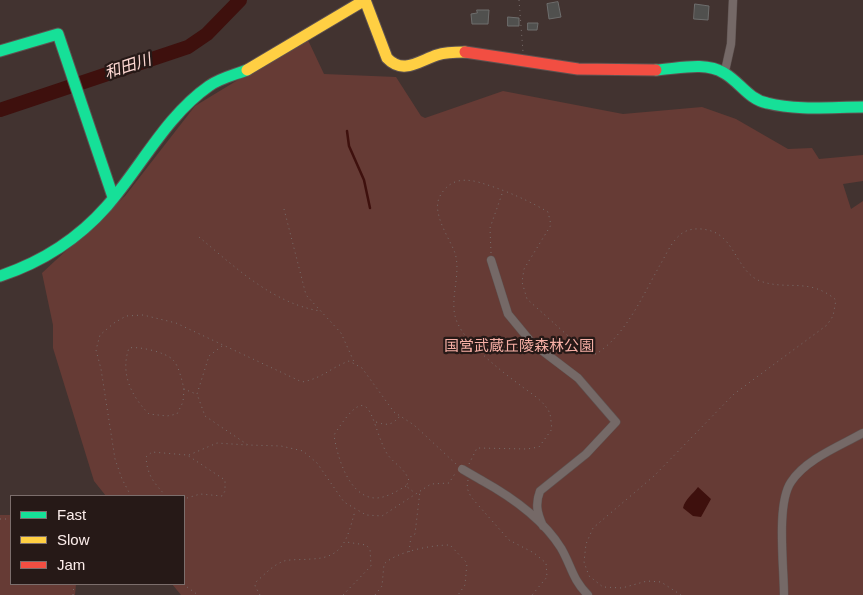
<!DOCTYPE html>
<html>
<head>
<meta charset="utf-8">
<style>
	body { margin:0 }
	#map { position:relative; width:863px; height:595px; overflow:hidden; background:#423330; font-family:Helvetica,sans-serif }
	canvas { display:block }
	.legend { position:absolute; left:10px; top:495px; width:175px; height:90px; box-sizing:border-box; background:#261917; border:1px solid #7c6e6c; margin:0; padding:6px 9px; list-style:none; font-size:15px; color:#fcedeb }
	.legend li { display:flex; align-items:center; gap:10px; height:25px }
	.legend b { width:25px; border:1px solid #7c6e6c }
</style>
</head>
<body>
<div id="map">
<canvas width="863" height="595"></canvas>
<ul class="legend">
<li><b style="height:6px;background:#16e098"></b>Fast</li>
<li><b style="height:6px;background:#ffcf43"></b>Slow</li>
<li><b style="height:6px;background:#f24e42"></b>Jam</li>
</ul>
</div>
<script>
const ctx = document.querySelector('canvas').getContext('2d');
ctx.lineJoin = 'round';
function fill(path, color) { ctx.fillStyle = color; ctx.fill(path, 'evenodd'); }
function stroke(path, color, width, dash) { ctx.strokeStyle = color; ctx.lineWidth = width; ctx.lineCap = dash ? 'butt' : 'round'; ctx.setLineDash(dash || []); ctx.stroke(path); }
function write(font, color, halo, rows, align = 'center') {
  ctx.font = font + ' Helvetica,"Noto Sans JP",sans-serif'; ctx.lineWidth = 4.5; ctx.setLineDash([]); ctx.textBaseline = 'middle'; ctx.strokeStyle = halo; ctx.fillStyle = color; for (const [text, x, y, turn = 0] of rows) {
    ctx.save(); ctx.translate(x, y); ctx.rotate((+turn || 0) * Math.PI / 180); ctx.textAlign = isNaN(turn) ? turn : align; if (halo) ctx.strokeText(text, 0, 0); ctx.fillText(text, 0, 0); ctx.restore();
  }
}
fill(new Path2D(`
	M307,38l17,36 72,3 25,39 4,2 78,-27 120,23 79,-7 34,12 52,30 24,-1 7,11 44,-4v26l-20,3 8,25 12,-8v394h-682l-9,-11h12v-88h-78l-12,-15 -41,-133v-23l-11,-52 83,-77 70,-90z
	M0,515h11v69h65l-1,11h-75z`), '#663b35');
fill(new Path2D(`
	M698,487l13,12 -10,18 -8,-1 -10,-8c2,-9 10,-14 15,-21z`), '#3e100d');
stroke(new Path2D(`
	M347,131l2,15 15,34 6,28`), '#3e100d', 2.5);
stroke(new Path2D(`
	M0,110l188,-63 19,-13 33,-34`), '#3e100d', 14);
const building = new Path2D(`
	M558,2l3,15 -12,2 -2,-15z
	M695,4l14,2 -1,14 -14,-1z
	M477,10h12l-1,14h-16l-1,-10 6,-1z
	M508,17l11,1v8h-11z
	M528,23h10l-1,7h-9z`);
fill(building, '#50504e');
stroke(building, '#6e6e6d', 1);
const street = new Path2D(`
	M725,71l6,-27 2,-44
	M491,260l17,54 24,29 46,35 38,44 -30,32 -46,37c-5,13 -3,22 3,35
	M481,480c29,16 62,39 80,68 11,19 11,31 27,47
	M784,595c0,-28 -8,-91 7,-113 15,-23 49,-36 72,-49`);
const fast = new Path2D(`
	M0,51l58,-17 55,163
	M656,70c21,-1 49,-9 68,3 16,9 24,26 43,30 31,8 65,4 96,4
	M0,276c42,-14 78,-37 107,-70 34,-39 59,-90 102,-120 11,-8 25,-11 38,-16`);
const slow = new Path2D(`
	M247,70l118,-70 22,58c16,17 32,3 50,-3 9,-3 18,-3 28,-3`);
const jam = new Path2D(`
	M465,52l113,17 78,1`);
stroke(street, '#5e5250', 9);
stroke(fast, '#5e5250', 13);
stroke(slow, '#5e5250', 13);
stroke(jam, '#5e5250', 13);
stroke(new Path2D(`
	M519,0l4,52
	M284,209l22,86 35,38 14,31
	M199,237c36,30 73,66 121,74
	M491,253l-1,-25 13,-37
	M222,346l-13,10 -12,38 8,22 43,29 33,1 22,5 14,12 27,39 22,13 16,1 49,-32 18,-1 7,-11
	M184,389l-1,13 -6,12 -10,2 -18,-2c-18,-18 -29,-41 -20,-66 9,-2 37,4 44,12 6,6 9,21 11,29l12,5
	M376,422c12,4 16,3 24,-6
	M189,455l28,-12 30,2
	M469,464l8,-16 50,1 12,-2 13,-18c-1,-5 -1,-11 -2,-15 -5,-13 -20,-21 -30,-29 -18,-13 -53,-41 -62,-61 -11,-21 4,-48 -3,-71 -6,-16 -24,-40 -15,-57 9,-16 22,-18 38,-14 24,7 48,17 70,30l3,13 -27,44 -2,13 5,17 59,53 10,2c30,-19 47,-59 64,-89 6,-10 11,-23 21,-31 9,-7 23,-6 33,-2 21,9 24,40 46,49 28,10 49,-4 76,19l-3,16 -6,9 -93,69 -80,82 -61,52 -7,16 -2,18 5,14 14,11 19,1 25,-7 14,1 20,13
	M468,480l-1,8 4,9 38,43 25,13 12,10 1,14 -15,18
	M406,486c-9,5 -18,11 -29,12 -28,1 -40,-42 -43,-63 37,-58 35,-18 51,15 6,13 20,17 24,31l-3,5 9,7
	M131,496l-9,-17 -7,-20 -14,-90 -5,-19 4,-15 14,-12 12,-7 17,-1 33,8 126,59c21,-4 28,-14 47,-21l13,7 32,44 20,13 42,39
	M166,496c-12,-13 -19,-21 -20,-39l6,-5 35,3 38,25v11l-3,5 -22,-2 -16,5
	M0,519h11
	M409,552l2,-16 4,-2 5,-43
	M183,584l15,11
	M73,595l1,-11
	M260,595l-5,-9 1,-4c9,-8 17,-17 28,-21 8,-2 18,-1 27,-2 33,-1 36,-20 44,-48
	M343,595l28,-29 -1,-17 -4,-4 -20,-3
	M375,595l7,-9 2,-22c14,-13 48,-19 66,-19l17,18 -2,22 -7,10`), '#786e6c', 1, [1, 4]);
stroke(street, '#756967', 8);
stroke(fast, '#16e098', 11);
stroke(slow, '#ffcf43', 11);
stroke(jam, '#f24e42', 11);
const streetBridge = new Path2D(`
	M462,469l19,11`);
stroke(streetBridge, '#5e5250', 9, []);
stroke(streetBridge, '#756967', 8);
write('15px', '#f6afa5', '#261917', [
	["国営武蔵丘陵森林公園",519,347]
]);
write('italic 16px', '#fdd8d2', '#261917', [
	["和田川",128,67,-18]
]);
</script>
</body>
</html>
